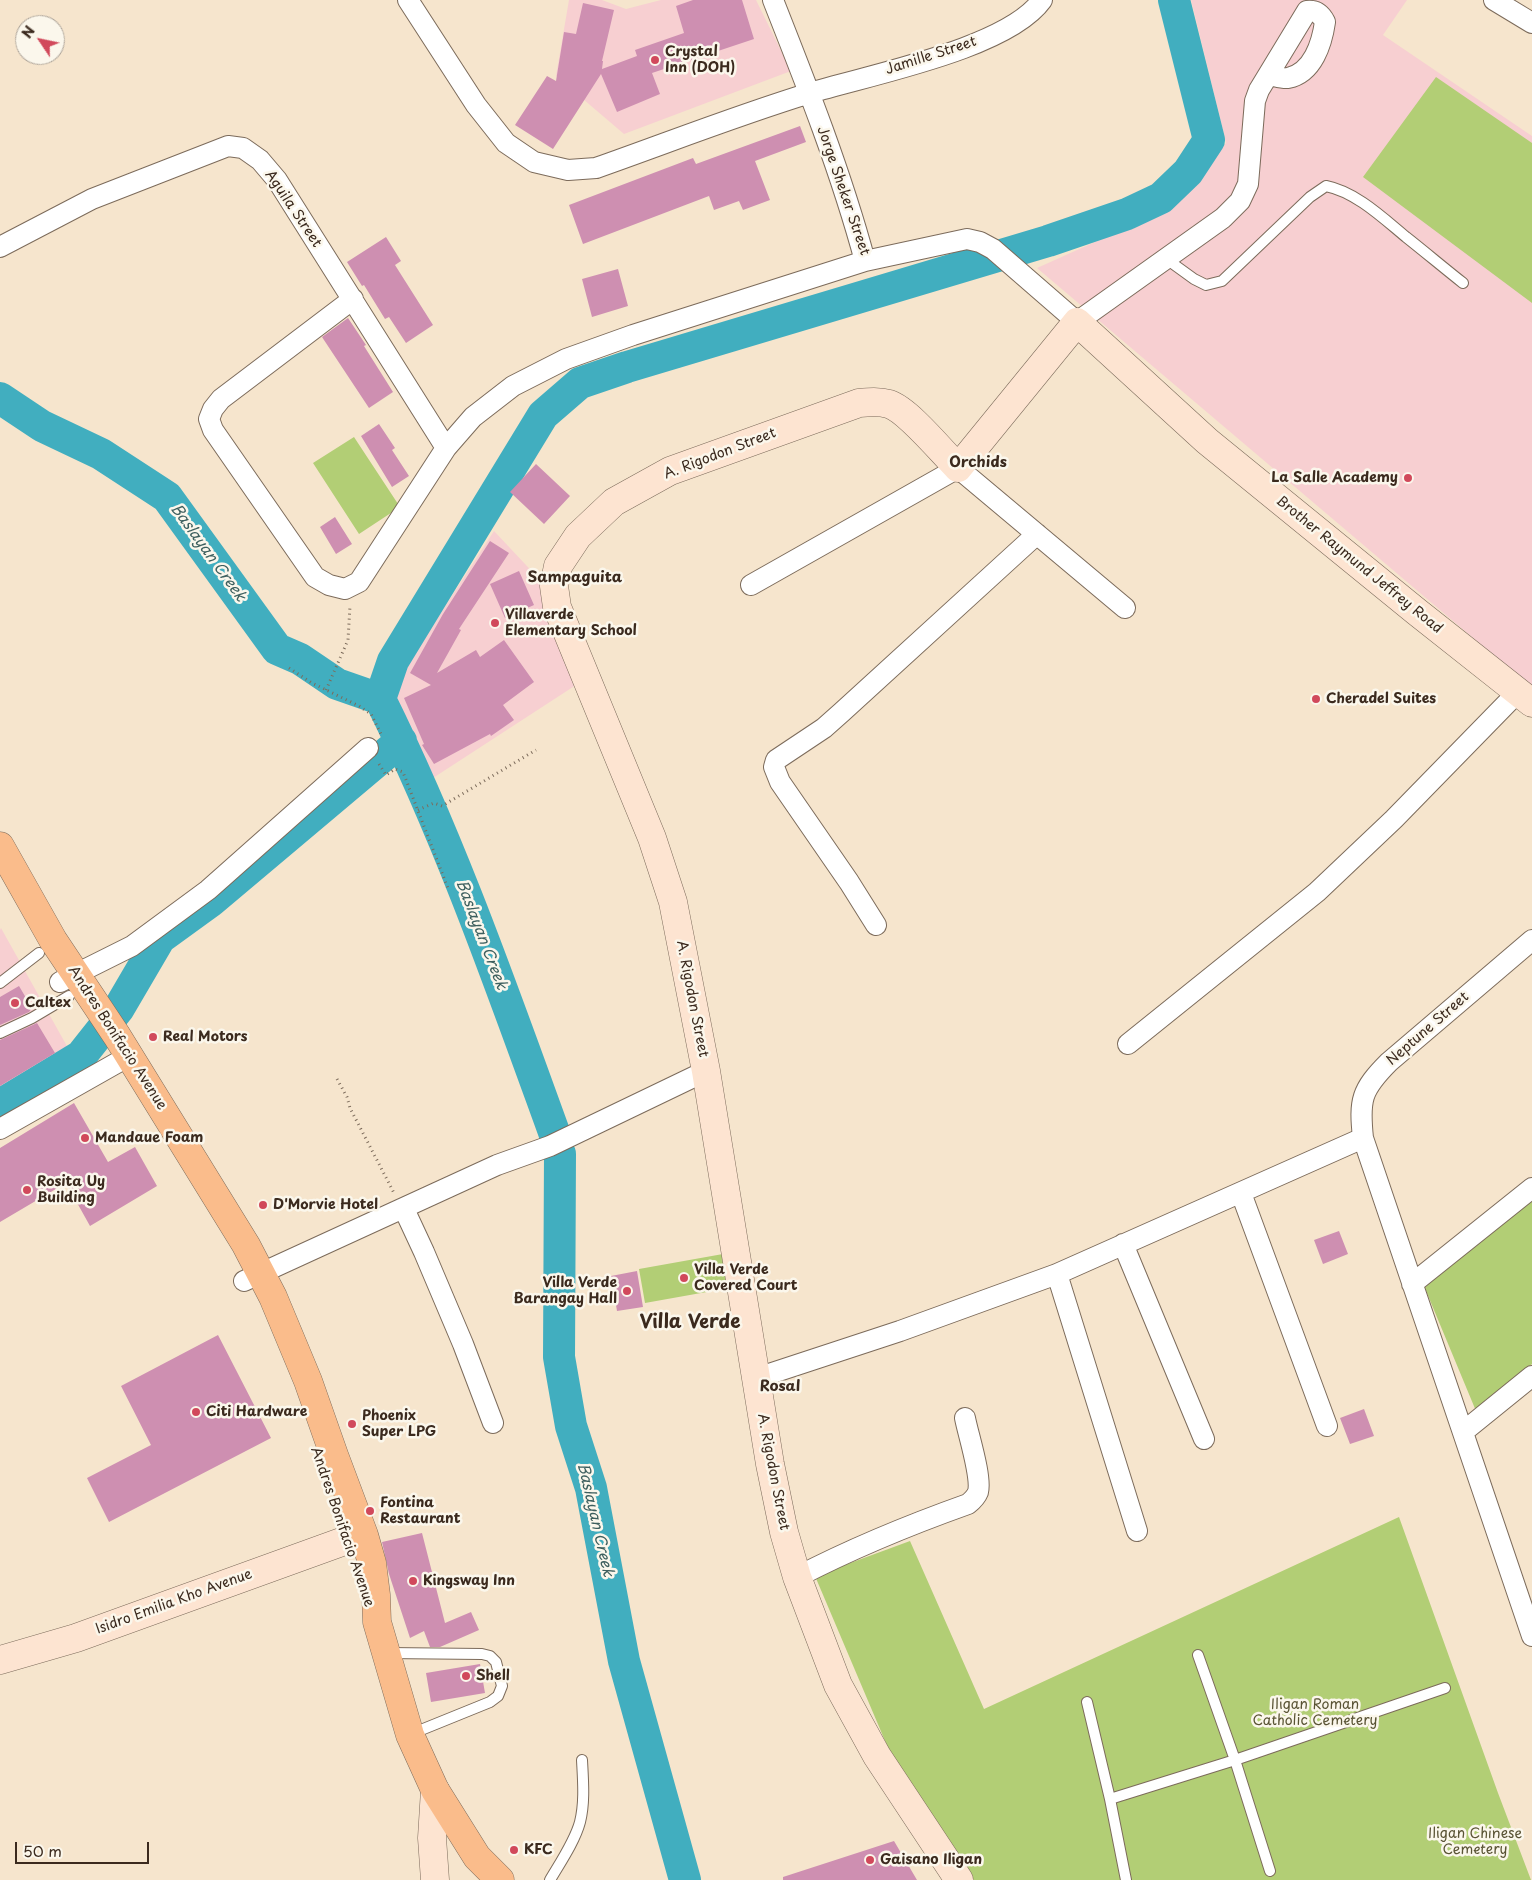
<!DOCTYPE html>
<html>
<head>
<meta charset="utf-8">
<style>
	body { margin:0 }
	#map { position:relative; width:1532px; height:1880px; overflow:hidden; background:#f6e5cd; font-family:"Playpen Sans",sans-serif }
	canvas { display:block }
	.north { position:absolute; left:15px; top:15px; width:50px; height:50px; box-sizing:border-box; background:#fbf7ec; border:1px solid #aea59a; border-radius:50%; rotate:304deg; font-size:14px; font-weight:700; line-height:20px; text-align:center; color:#3b2a1e }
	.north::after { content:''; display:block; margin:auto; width:18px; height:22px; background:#d1495b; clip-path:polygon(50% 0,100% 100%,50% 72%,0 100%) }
	.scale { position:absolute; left:15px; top:1842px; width:134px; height:22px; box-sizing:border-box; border:2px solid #3b2a1e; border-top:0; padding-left:6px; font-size:15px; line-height:18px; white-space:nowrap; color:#3b2a1e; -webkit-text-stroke:4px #fbf7ec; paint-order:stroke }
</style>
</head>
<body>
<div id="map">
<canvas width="1532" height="1880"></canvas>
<div class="north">N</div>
<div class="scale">50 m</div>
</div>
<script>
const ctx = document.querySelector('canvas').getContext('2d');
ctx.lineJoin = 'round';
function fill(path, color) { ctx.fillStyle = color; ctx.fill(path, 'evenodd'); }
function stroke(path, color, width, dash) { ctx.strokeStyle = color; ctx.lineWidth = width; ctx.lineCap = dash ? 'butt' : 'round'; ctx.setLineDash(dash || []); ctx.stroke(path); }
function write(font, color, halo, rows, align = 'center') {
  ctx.font = font + ' "Playpen Sans",sans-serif'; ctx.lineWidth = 5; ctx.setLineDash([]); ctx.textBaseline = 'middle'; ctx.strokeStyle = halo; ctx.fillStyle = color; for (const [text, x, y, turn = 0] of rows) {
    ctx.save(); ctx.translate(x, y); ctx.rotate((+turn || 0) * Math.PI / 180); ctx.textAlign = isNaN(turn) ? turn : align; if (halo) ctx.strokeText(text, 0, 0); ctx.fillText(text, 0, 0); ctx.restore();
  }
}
fill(new Path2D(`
	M569,0h33l24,9 35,-9h95l35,71 -167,63 -68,-58z
	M1191,0h216l-24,35 149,101v552l-495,-420 136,-61 53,-64z
	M494,531l47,50 35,104 -143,93 -38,-79 12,-34z
	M1,928l67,120 -68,42v-160z`), '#f7cfd1');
fill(new Path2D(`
	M1436,77l96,66v160l-169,-126z
	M354,437l46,70 -41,27 -46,-71z
	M1532,1199v165l-56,47 -52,-125z
	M723,1254l6,34 -84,15 -6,-34z
	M1399,1517l99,276 33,87h-557l-80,-118 -79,-186 95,-35 74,168z`), '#b2ce75');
stroke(new Path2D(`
	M0,398l42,28 59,28 66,43 110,152 23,10 37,25 43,15
	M0,1105l81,-49 38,-48 41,-70 51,-37 190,-160
	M554,1132c-53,-146 -105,-294 -174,-433l13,-38 150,-246 37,-32 47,-16 421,-126 79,-27 34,-16 27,-26 21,-32 -35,-140
	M560,1154l-1,203 12,69 20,62 33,173 61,219`), '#41aebf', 32);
fill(new Path2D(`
	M693,0h49l12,39 -102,34 8,21 -43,18 -16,-38 -48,75 -38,-24 32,-49 9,5 8,-49 12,2 7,-31 31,7 -12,51h1l-1,8 35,-13 -2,-6 49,-17 -8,-27z
	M800,126l6,16 -51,19 15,39 -27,10 -4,-9 -25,9 -5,-14 -126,48 -14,-39 124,-47 3,6z
	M386,237l15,24 -6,4 38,60 -27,18 -17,-26 -4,2 -21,-34 -2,1 -15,-24z
	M618,269l10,37 -36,11 -10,-38z
	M348,318l18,27 -2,1 29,46 -24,16 -47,-71z
	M379,424l16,24 -3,2 17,26 -17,11 -31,-51z
	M536,464l34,32 -26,28 -34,-32z
	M335,517l17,27 -16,10 -16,-27z
	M490,541l19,12 -50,76 2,1 -24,43 39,-23 4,7 24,-17 30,42 -31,23 11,15 -23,16 -1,-2 -56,30 -12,-19 2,-1 -20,-46 27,-13 -21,-12 33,-59z
	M519,571l15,34 -29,13 -15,-34z
	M19,986l13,22 -3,4 -29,13v-28z
	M37,1023l18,30 -55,33v-46z
	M74,1103l34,59 27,-15 22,39 -67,40 -24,-43 -66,39v-74z
	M1339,1231l9,23 -25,10 -9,-24z
	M637,1271l6,36 -26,4 -6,-35z
	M218,1335l53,103 -162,84 -22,-44 64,-33 -30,-59z
	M1364,1409l10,27 -24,8 -10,-26z
	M422,1533l23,90 26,-11 8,18 -39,17h-10l-6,-16 -14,7 -21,-64 -7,-32z
	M480,1664l5,29 -54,9 -5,-29z
	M894,1841l23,39h-134v-3z`), '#ce8fb1');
const lane = new Path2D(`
	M1165,258l29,21 12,6 16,-4 88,-84 16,-11c30,6 57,32 80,51 19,15 38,31 57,46
	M0,983l39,-30
	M0,1033l32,-15 37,-22
	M387,1653l95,1 8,2 6,6 6,24 -4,10 -8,6 -79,32
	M1198,1655l37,105 210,-72
	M1087,1702l23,97 16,81
	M1110,1799l125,-39 35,111
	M550,1880c10,-17 25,-39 30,-58 5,-20 3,-42 2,-62`);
const street = new Path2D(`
	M408,0l68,105 30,38 28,19 34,8 28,-2c71,-25 142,-53 214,-75 58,-18 197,-44 232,-93
	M773,0c34,86 68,172 92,261l102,-22 13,3 13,7 84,73 146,-104 17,-17 8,-17 7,-83 4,-11 48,-79c9,-1 14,3 18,11 -3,21 -12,51 -37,56 -5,1 -13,-2 -19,-3
	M1494,0l38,23
	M0,247l92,-48 136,-53 15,2 17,12 17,20 169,268
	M353,299l-132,100 -8,10 -4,10 4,11 102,147 14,8 16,4 14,-7 87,-134 27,-31 40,-31 53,-27 67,-24 232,-74
	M751,585l207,-117 167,140
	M876,925l-27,-43 -69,-100 -6,-15 2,-7 48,-32 18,-16 195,-178
	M1532,940l-143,122c-28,28 -30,38 -26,76l169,498
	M60,982l72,-36 76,-56 160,-142
	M1128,1044l189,-152 77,-73 124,-127
	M0,1129l129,-73
	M1241,1193l86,233
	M404,1209l20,43 39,92 30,79
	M1123,1244l81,195
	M1057,1274l80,257
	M244,1281l253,-116 53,-19 156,-75
	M1412,1284l120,-96
	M757,1378l143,-47 157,-57 306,-136
	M1463,1432l69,-56
	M797,1577c56,-29 112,-52 171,-73 5,-4 8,-7 10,-12 4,-15 -10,-58 -13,-74`);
const secondary = new Path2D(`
	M0,1660l76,-22 271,-98
	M435,1790l-3,48 3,42
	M959,1880l-82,-124 -39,-71 -41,-108 -13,-45 -14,-68 -64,-393 -33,-169 -21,-64 -95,-231 -3,-21 4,-20 20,-30 36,-34 56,-31 189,-68c10,-1 20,-2 30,1 19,6 54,49 69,64l119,-146 130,119 210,171 115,91`);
const highway = new Path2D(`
	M0,846l53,94 64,96 129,209 27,52 35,84 26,74 30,80 8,28 4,32 1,27 33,113 25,55 42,67 23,23`);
stroke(lane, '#7c6b5b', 12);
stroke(street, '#7c6b5b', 22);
stroke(secondary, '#7c6b5b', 29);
stroke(highway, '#7c6b5b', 29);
stroke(new Path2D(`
	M289,668l23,15 47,23 12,8 10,20
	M326,690l22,-50 2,-34
	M379,764l7,11 9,-6 8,3 46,119
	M418,810l16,-7 8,3 94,-56
	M337,1079l10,18 3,11 44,85`), '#7c6b5b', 3, [1, 4]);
stroke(lane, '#fff', 10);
stroke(street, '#fff', 20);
stroke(secondary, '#fde4d1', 28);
stroke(highway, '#fabc8b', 28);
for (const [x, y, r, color] of [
	[655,60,5,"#d1495b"],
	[1408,478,5,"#d1495b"],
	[495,623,5,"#d1495b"],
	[1316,699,5,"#d1495b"],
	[15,1003,5,"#d1495b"],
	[153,1037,5,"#d1495b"],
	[85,1138,5,"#d1495b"],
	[27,1190,5,"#d1495b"],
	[263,1205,5,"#d1495b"],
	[684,1278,5,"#d1495b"],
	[627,1291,5,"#d1495b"],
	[196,1412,5,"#d1495b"],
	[352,1424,5,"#d1495b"],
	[370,1511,5,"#d1495b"],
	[413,1581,5,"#d1495b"],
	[466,1676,5,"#d1495b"],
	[514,1850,5,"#d1495b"],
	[870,1860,5,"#d1495b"]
]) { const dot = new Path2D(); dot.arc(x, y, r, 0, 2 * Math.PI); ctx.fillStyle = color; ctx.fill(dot); stroke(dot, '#fbf7ec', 2); }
write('bold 14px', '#3b2a1e', '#fbf7ec', [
	["Crystal",665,52],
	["Inn (DOH)",665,68],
	["La Salle Academy",1398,478,"right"],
	["Villaverde",505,615],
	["Elementary School",505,631],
	["Cheradel Suites",1326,699],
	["Caltex",25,1003],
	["Real Motors",163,1037],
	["Mandaue Foam",95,1138],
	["Rosita Uy",37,1182],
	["Building",37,1198],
	["D'Morvie Hotel",273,1205],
	["Villa Verde",694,1270],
	["Covered Court",694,1286],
	["Villa Verde",617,1283,"right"],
	["Barangay Hall",617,1299,"right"],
	["Citi Hardware",206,1412],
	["Phoenix",362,1416],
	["Super LPG",362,1432],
	["Fontina",380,1503],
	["Restaurant",380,1519],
	["Kingsway Inn",423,1581],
	["Shell",476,1676],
	["KFC",524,1850],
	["Gaisano Iligan",880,1860]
], 'left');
write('14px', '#3b2a1e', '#fbf7ec', [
	["Jamille Street",931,56,-18],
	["Jorge Sheker Street",843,191,71],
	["Aguila Street",293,209,56],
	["A. Rigodon Street",720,454,-21],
	["Brother Raymund Jeffrey Road",1359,565,39],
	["A. Rigodon Street",692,999,79],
	["Neptune Street",1428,1029,-41],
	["Andres Bonifacio Avenue",117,1038,57],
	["A. Rigodon Street",773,1472,79],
	["Andres Bonifacio Avenue",342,1527,71],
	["Isidro Emilia Kho Avenue",174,1602,-20]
]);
write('14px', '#595334', '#fbf7ec', [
	["Iligan Roman",1315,1705],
	["Catholic Cemetery",1315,1721],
	["Iligan Chinese",1475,1834],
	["Cemetery",1475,1850]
]);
write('bold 15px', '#3b2a1e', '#fbf7ec', [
	["Orchids",978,463],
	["Sampaguita",575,578],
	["Rosal",780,1387]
]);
write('italic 15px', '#3d5f5e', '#fbf7ec', [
	["Baslayan Creek",208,553,54],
	["Baslayan Creek",481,935,69],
	["Baslayan Creek",595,1520,77]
]);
write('bold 19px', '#3b2a1e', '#fbf7ec', [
	["Villa Verde",690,1323]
]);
</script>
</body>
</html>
